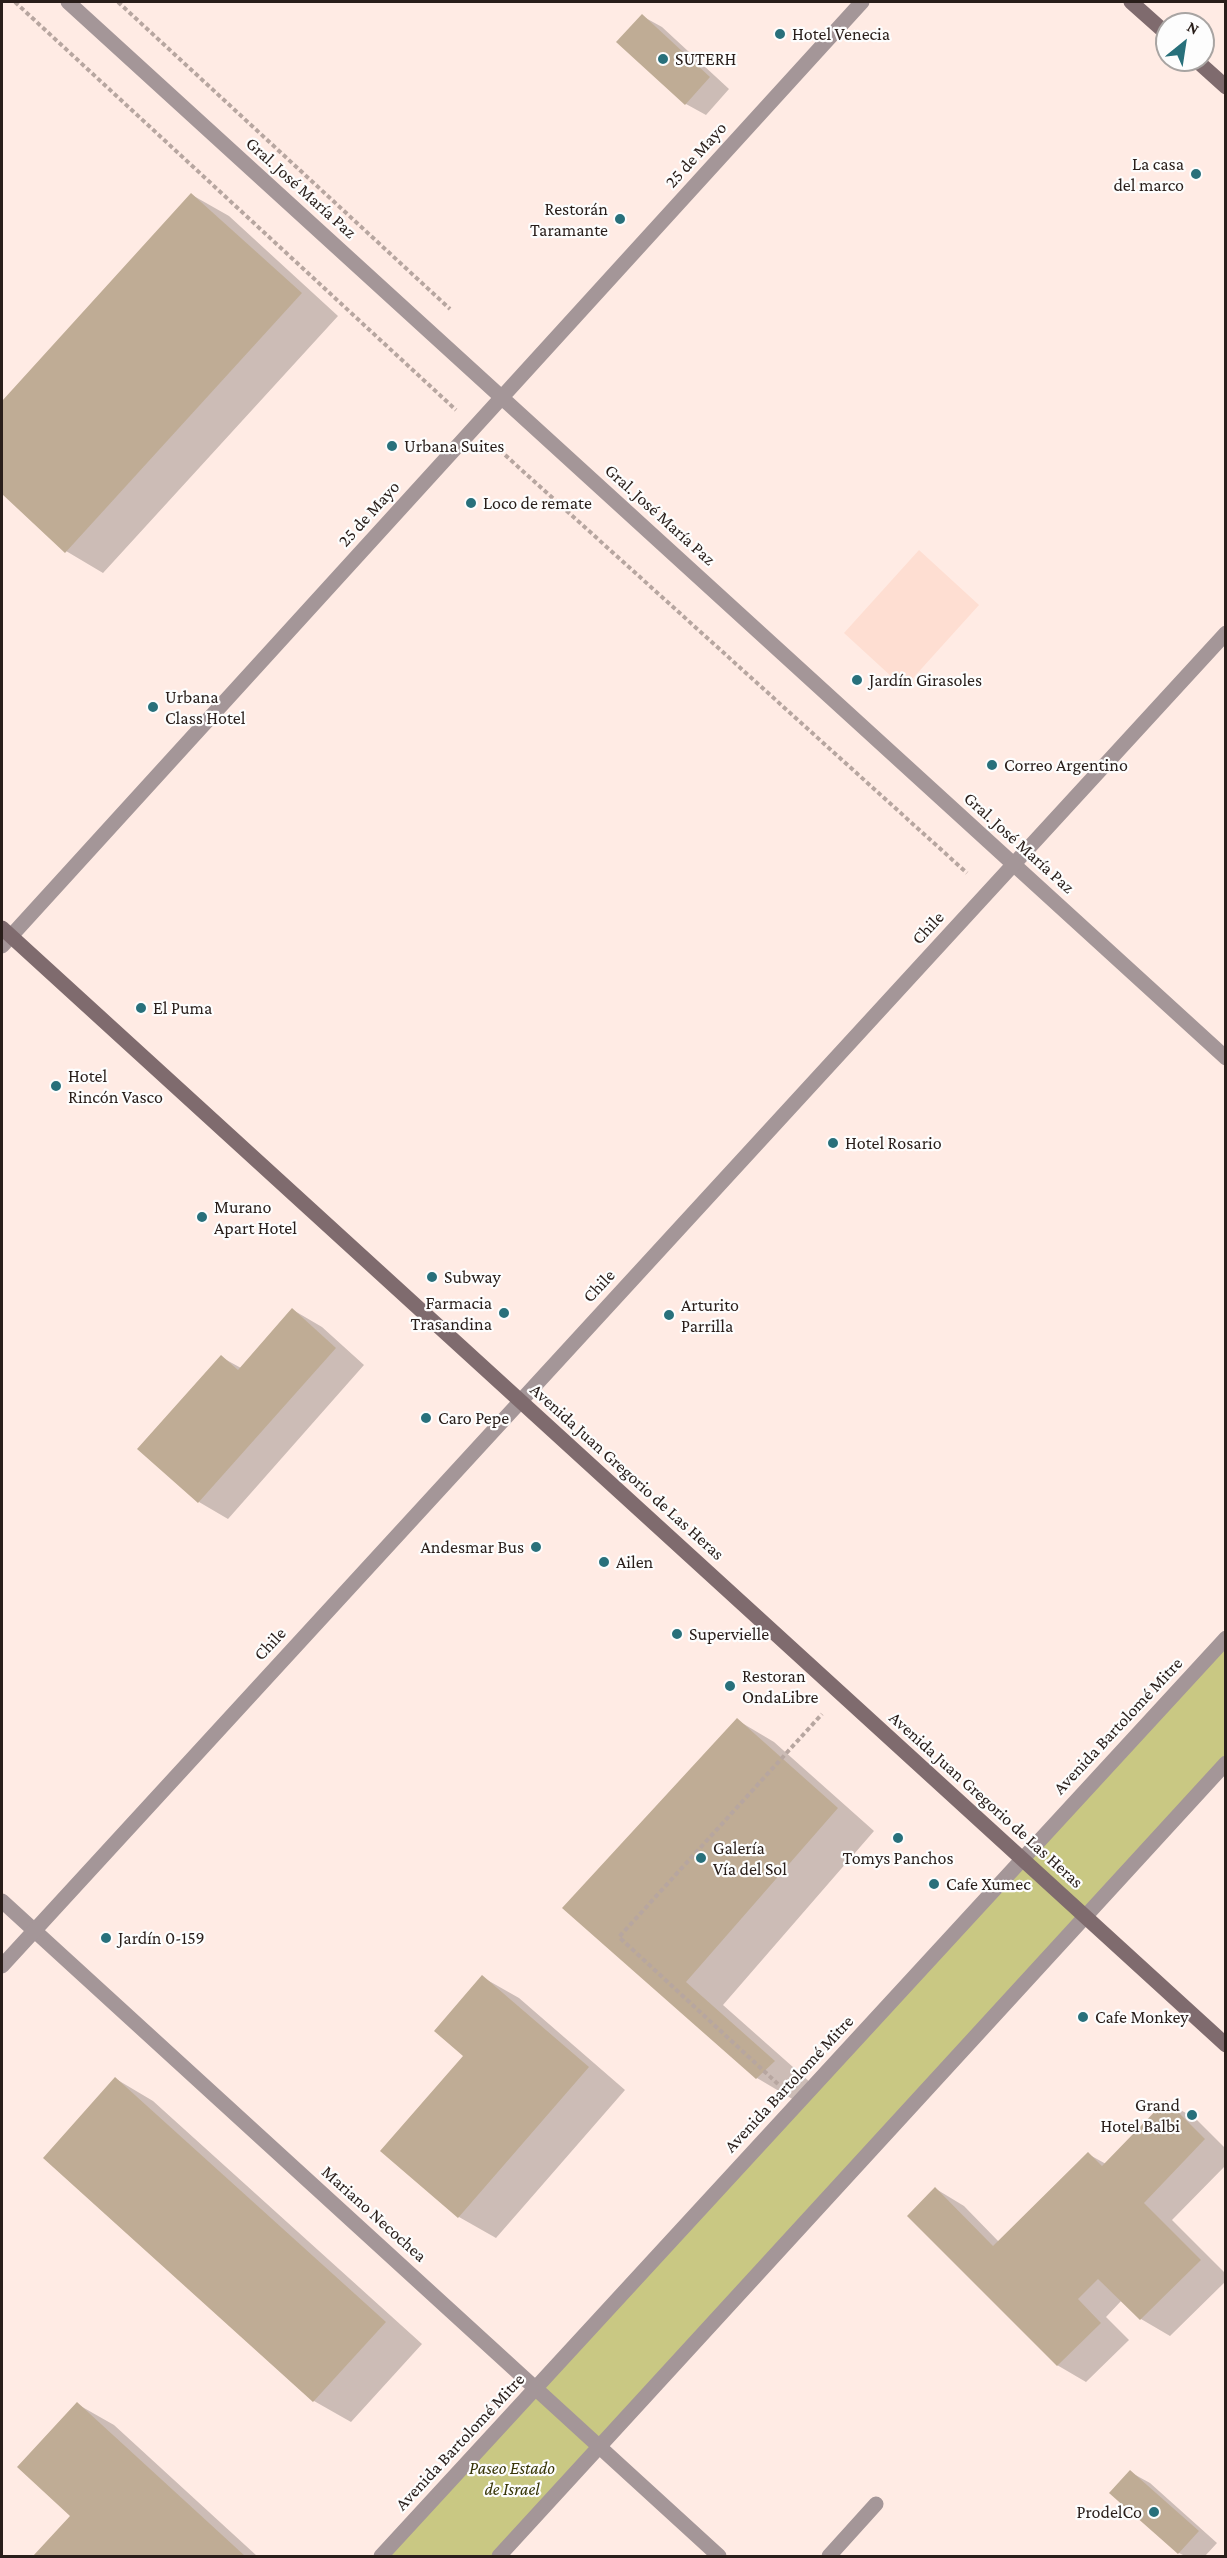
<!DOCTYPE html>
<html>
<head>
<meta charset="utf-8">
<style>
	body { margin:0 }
	#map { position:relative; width:1227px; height:2558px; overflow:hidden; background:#ffebe4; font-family:"Crimson Pro",serif }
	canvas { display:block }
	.frame { position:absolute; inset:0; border:3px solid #291e1a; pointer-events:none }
	.north { position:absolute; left:1155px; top:12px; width:60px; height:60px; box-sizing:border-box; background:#fdfdfd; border:2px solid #a8a4a2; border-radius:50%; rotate:30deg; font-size:16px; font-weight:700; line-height:24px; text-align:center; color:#291e1a }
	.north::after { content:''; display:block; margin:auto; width:21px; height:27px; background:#28707b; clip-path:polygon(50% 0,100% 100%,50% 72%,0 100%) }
</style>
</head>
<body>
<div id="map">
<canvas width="1227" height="2558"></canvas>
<div class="frame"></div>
<div class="north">N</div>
</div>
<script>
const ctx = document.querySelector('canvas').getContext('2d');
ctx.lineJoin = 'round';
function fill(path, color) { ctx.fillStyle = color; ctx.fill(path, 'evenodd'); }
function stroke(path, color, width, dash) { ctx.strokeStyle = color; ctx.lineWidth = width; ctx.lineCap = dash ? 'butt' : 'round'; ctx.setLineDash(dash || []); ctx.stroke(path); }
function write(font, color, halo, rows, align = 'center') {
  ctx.font = font + ' "Crimson Pro",serif'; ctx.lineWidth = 4.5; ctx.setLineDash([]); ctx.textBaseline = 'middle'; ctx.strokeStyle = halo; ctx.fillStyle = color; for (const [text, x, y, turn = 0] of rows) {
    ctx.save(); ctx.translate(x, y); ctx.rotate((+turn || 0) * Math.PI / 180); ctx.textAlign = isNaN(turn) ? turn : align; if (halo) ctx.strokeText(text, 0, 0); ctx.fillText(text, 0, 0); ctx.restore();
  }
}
fill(new Path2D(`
	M919,550l60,55 -75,83 -60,-55z`), '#feded2');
fill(new Path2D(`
	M1225,1638v125l-726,793h-118z`), '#c9c883');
fill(new Path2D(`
	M642,16l20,11 67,62 -23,26 -20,-11z
	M192,195l37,21 109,100 -235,257 -37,-22 -64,-59v-89z
	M293,1310l29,17 42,38 -136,154 -29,-17 22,-145 20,11z
	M737,1720l37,22 100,89 -151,174 88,78 -17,17 -37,-22 -193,-170z
	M482,1977l37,21 106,92 -129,148 -37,-21 6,-162z
	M116,2079l37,22 269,243 -71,78 -37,-21z
	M1166,2102l29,16 31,31v16l-54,55 54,54v7l-56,55 -29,-17 -19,-19 -16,17 23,23 -43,42 -29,-17 -121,-176 28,17 35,36 89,-88 18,10z
	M77,2404l37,21 143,131h-222l38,-40z
	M1130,2472l20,11 67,60 -12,13h-20l-6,-3z`), '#0003');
fill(new Path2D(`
	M642,14l68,63 -25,28 -69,-63z
	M191,193l111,100 -237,260 -63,-59v-93z
	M292,1308l44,40 -138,155 -61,-54 84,-94 17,15z
	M737,1718l101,90 -152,174 89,79 -19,18 -194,-171z
	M482,1975l107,92 -131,151 -78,-67 83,-95 -29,-25z
	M115,2077l271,245 -73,80 -270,-244z
	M1166,2100l39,39 -61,64 57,57 -61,60 -42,-41 -20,20 23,24 -44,43 -150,-150 28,-29 58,59 95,-94 14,14z
	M77,2402l168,154h-212l37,-40 -53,-49z
	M1130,2470l69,61 -21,23 -69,-61z`), '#bfac95');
stroke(new Path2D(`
	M15,2l441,408
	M118,2l332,307
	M494,445l473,428
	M778,2084l-159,-147 203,-223`), '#b7a6a0', 4, [4.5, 3]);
stroke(new Path2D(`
	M829,2556l47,-52`), '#a49698', 15);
stroke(new Path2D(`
	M68,2l1158,1056
	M2,946l860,-944
	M2,1901l717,655
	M381,2556l845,-918
	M499,2556l727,-793`), '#a49698', 15);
stroke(new Path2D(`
	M2,1966l1224,-1333`), '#a49698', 15);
stroke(new Path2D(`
	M1131,2l36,32
	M1196,60l30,27
	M2,928l1224,1117`), '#7f6b6e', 15);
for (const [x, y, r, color] of [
	[780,34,6,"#28707b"],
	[663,59,6,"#28707b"],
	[1196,174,6,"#28707b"],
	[620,219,6,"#28707b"],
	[392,446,6,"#28707b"],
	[471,503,6,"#28707b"],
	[857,680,6,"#28707b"],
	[153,707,6,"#28707b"],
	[992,765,6,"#28707b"],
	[141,1008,6,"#28707b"],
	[56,1086,6,"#28707b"],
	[833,1143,6,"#28707b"],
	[202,1217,6,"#28707b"],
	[432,1277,6,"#28707b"],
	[504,1313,6,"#28707b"],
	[669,1315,6,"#28707b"],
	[426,1418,6,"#28707b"],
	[536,1547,6,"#28707b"],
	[604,1562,6,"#28707b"],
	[677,1634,6,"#28707b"],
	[730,1686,6,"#28707b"],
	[898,1838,6,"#28707b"],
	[701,1858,6,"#28707b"],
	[934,1884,6,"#28707b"],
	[106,1938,6,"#28707b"],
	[1083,2017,6,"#28707b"],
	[1192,2115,6,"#28707b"],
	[1154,2512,6,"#28707b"]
]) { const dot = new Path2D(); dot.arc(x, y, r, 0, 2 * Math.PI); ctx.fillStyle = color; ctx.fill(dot); stroke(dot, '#fdfdfd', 2); }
write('18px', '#291e1a', '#fdfdfd', [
	["Hotel Venecia",792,34],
	["SUTERH",675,59],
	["La casa",1184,164,"right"],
	["del marco",1184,185,"right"],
	["Restorán",608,209,"right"],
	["Taramante",608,230,"right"],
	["Urbana Suites",404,446],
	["Loco de remate",483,503],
	["Jardín Girasoles",869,680],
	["Urbana",165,697],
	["Class Hotel",165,718],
	["Correo Argentino",1004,765],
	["El Puma",153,1008],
	["Hotel",68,1076],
	["Rincón Vasco",68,1097],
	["Hotel Rosario",845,1143],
	["Murano",214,1207],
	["Apart Hotel",214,1228],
	["Subway",444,1277],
	["Farmacia",492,1303,"right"],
	["Trasandina",492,1324,"right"],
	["Arturito",681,1305],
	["Parrilla",681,1326],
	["Caro Pepe",438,1418],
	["Andesmar Bus",524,1547,"right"],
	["Ailen",616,1562],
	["Supervielle",689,1634],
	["Restoran",742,1676],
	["OndaLibre",742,1697],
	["Galería",713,1848],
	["Vía del Sol",713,1869],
	["Tomys Panchos",898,1858,"center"],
	["Cafe Xumec",946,1884],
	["Jardín 0-159",118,1938],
	["Cafe Monkey",1095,2017],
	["Grand",1180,2105,"right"],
	["Hotel Balbi",1180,2126,"right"],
	["ProdelCo",1142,2512,"right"]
], 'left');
write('18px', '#291e1a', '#fdfdfd', [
	["25 de Mayo",696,155,-48],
	["Gral. José María Paz",301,188,42],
	["25 de Mayo",369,514,-48],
	["Gral. José María Paz",660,515,42],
	["Gral. José María Paz",1019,843,42],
	["Chile",928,928,-47],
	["Chile",599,1286,-47],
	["Avenida Juan Gregorio de Las Heras",627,1472,42],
	["Chile",270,1644,-47],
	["Avenida Bartolomé Mitre",1118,1726,-47],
	["Avenida Juan Gregorio de Las Heras",986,1800,42],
	["Avenida Bartolomé Mitre",789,2084,-47],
	["Mariano Necochea",374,2214,42],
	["Avenida Bartolomé Mitre",460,2442,-47]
]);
write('italic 18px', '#373507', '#fdfdfd', [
	["Paseo Estado",512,2468],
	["de Israel",512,2489]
]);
</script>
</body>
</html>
